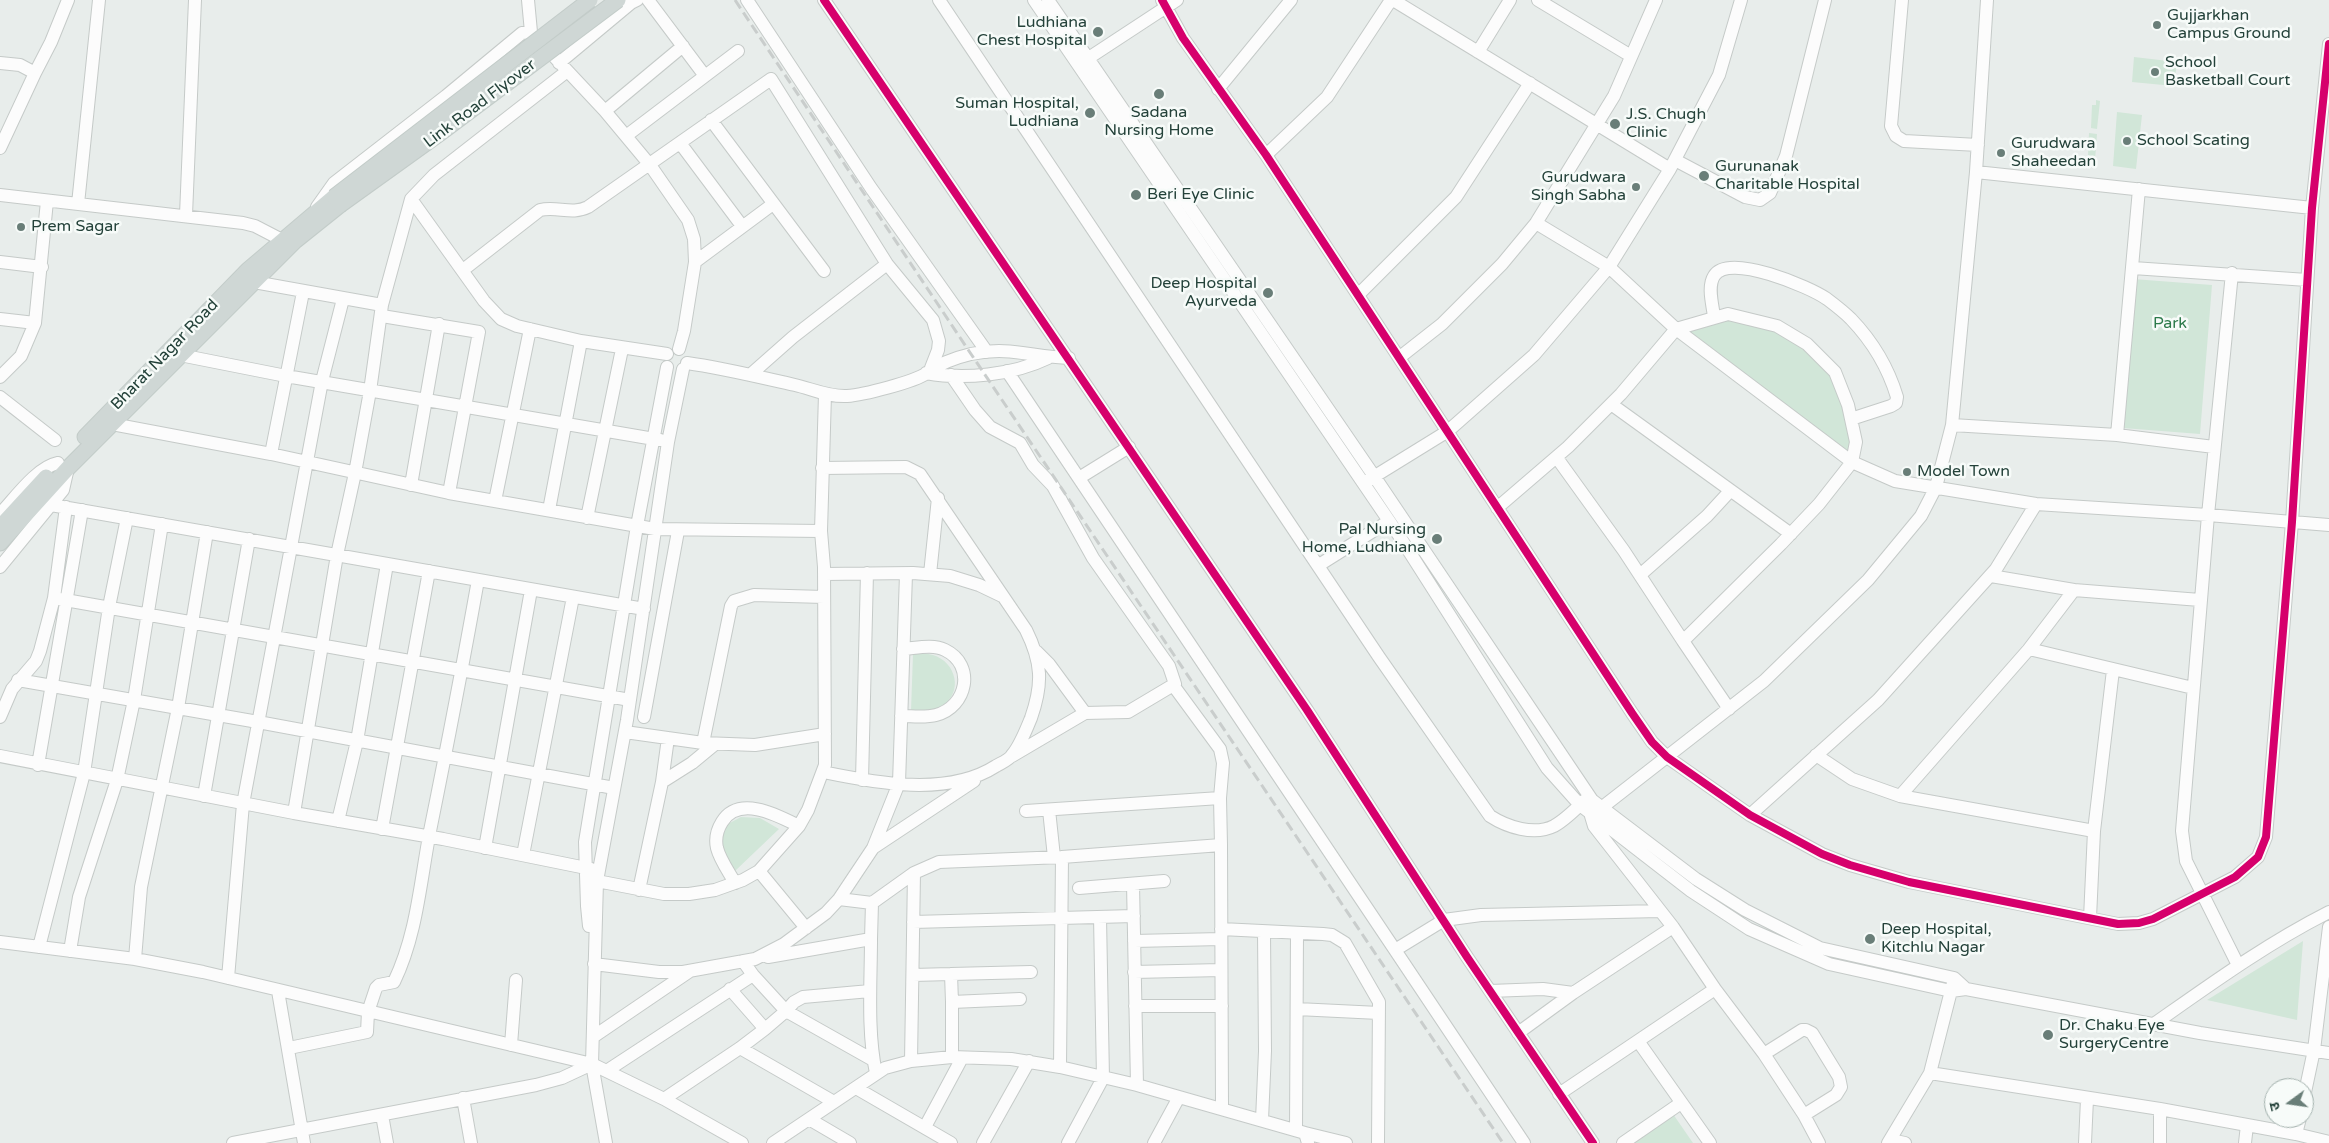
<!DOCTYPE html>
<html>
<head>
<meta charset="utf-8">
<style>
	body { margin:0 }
	#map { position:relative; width:2329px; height:1143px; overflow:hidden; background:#e8edeb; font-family:"Varela Round","Noto Sans Devanagari",sans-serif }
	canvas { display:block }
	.north { position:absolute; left:2264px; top:1078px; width:50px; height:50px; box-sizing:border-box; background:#f7fbf9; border:1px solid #a3b1ad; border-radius:50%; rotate:256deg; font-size:14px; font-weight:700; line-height:20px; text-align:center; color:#24423a }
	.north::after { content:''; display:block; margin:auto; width:18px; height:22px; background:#697e78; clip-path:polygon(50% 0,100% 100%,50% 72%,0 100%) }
</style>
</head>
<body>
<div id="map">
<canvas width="2329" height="1143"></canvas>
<div class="north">उ</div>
</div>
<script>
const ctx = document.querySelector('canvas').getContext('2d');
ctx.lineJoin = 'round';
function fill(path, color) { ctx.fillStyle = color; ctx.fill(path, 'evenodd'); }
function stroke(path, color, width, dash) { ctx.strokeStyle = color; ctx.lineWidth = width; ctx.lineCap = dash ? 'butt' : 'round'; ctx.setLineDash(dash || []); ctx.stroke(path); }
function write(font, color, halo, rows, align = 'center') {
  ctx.font = font + ' "Varela Round",sans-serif'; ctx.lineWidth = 5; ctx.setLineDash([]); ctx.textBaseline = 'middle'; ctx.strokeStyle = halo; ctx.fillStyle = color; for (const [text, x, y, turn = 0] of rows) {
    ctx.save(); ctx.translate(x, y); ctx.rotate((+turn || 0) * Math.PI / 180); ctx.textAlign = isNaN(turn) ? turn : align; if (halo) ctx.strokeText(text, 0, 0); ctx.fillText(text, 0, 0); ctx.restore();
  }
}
fill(new Path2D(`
	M2134,57l43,5 -3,24 -42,-4z
	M2096,100l4,1 -3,28 -6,-1 1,-23h4z
	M2117,112l25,3 -6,54 -23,-3z
	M2089,133l8,1 -2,26 -3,-1v-3l-4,-1z
	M2133,279l79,6 -12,149 -77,-6z
	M1727,317l24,4 55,25 26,26 21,70 -3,16 -168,-127z
	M913,654c6,0 14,-1 20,1 23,7 31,37 9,51 -10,5 -20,5 -31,5z
	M741,817l19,1 19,11 -44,42 -12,-14 -3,-20 6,-12z
	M2303,941l-6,79 -90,-20z
	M1673,1114l20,29h-64z`), '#d1e6d8');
const minor = new Path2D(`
	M528,0l3,32
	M648,0l57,76 33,-25
	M747,0l124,188 116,164
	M824,0l483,710 160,247 126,186
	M939,0l440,657 111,159c17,11 44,20 64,10 11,-6 22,-17 31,-26
	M1034,0l364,534 149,234 33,37 111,86 58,38 80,35 122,27 15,-2 234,44 129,20
	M1048,0l326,476 218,324 104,79 49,31 75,38 134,30 12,11
	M1162,0l21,38 83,117 366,558 20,29 15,15 83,58 72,39 28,11 59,17 209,42 21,-1 14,-4 82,-42 23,-20 8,-20 26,-315 20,-314 17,-164
	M1393,0l277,169
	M1538,0l93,56
	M1902,0l-11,126 5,10 8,5 74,4
	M1478,52l32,-52
	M0,63l20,2 15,8 -35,75
	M559,63l72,-60 6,-3
	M1081,63l96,-63
	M35,73l16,-31 17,-42
	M1218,89l73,-89
	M605,111l78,-65
	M711,120l113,151
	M626,136l79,-60
	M680,143l62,83
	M1266,155l61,-58 64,-97
	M1675,160l70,37 15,3 10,-7 16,-37 39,-156
	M1976,172l336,36
	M0,195l243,28 12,3 27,14
	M411,199l73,102 17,18 16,7 64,15 86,13
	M78,204l21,-204
	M317,207l17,-24 112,-87 76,-63 9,-1 74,79 45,54 38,55 6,19 1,23 -11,69 -5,18
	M186,215l9,-215
	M1536,223l73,44 67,62 176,133 43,19 141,23 172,11 121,10
	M0,262l42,5
	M695,262l78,-58
	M2133,268l174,12
	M463,270l77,-60c17,-4 32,5 48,-3l183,-128 116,185 46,56 6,21 -1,9 -7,18
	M2232,273l-24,242 -26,316 4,30 52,104
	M254,282l128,23 29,-106 23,-24 132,-103
	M1359,294l97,-97 74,-114
	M382,316l97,16 -30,161
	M1714,317c-1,-11 -7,-30 0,-41 14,-24 96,11 113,23 8,6 17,13 24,20 22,23 37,48 46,78l-1,6 -5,3 -40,13
	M0,319l35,4
	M180,355l106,21 374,64
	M1400,357l42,-33 60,-60 34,-41 78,-127 42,-96
	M687,363c36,5 72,14 108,22 17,4 34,12 52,11 16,-1 67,-14 80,-23 13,-10 27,-15 44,-19 39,-8 61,3 98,4
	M1007,371l388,579 49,-30 37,-5 179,-4
	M926,373c38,7 87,2 122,-15
	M750,375l43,-38 94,-73
	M951,375l24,35 15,17 30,16 13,22 20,21 40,72 76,108 6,18 -47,28 -43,1 -73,43
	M0,377l21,-21 14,-33 12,-122
	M0,397l55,43
	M1611,404l180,130
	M112,424l159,30 178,39 206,36 166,2
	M1952,425l165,10 97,12
	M2117,435l22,-246
	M271,454l32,-162
	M1557,458l67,93 59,90
	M822,468l84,-1 14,7 106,156c16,32 17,54 5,88 -5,12 -11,28 -19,37 -3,5 -11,8 -16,11 -48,31 -120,17 -173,6
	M1079,478l50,-31
	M1367,481l81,-50 86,-76 75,-88 61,-98 49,-94 22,-75
	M411,485l28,-161
	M495,501l35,-172
	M51,505l593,104
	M1497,508l71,-61 53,-53 55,-65 52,-15 49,12 30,18 28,28 13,33 8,37 -4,20 -33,42 -38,40 -98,97 46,68
	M549,510l32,-169
	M0,514c15,-16 37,-47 58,-51
	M587,518l35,-169
	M1319,565l70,-44
	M0,567l63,-77 5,-22
	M824,574l89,-1 37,3 29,9 23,11
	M930,574l8,-76
	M1640,575l67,-59 23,-25
	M1991,576l83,14
	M54,598l576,102
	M1036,651l13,13 36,49
	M18,680l240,42 356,66
	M2193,688l-164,-39 45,-59 126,10
	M901,716c11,0 24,2 35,-1 31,-8 40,-50 9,-65 -12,-6 -28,-2 -42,-1
	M0,717l12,-28 24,-28 4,-10 14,-53 12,-91
	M644,717l34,-186
	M625,732l78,11 52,2 70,-11
	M703,743l28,-137 3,-5 20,-6 70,2
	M1816,755l36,24 48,17 194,35
	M0,756l294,57 43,-258 18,-82 15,-82 12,-86
	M38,765l44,-255
	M862,780l5,-207
	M662,782l30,-19 23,-19
	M204,796l45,-257
	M1900,796l129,-147
	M1049,810l5,47
	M1026,811l194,-13
	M294,813l149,26 148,30
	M1750,815l128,-115 118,-131 40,-65
	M338,821l19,-80 30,-177
	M382,829l47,-258
	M1221,845l1,263
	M485,848l46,-258
	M873,848l101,-67
	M523,855l50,-258
	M1062,857l159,-12 -1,-47 3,-35 -3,-14 -47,-64
	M759,871l47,57
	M597,881l67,13h25l26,-4 28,-10 16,-9 40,-45 9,-16 17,-45 -1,-198 -3,-36 4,-137
	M735,883c-6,-11 -15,-23 -18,-35 -2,-9 0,-18 5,-26 17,-28 57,-6 77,4
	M1133,884l4,201
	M1079,888l85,-7
	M639,890l23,-108 6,-44
	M839,899l33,4 -1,36
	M872,903l42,-30
	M2090,918l4,-87 19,-161
	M913,922l221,-6
	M589,926l-2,-20 -2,-64 52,-316 30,-159
	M1221,929l102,5 9,1 13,8 34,59 -1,141
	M1134,941l87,-2
	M0,942l135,17 68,13 389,92 72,35 78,44
	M39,947l45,-174 25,-166 18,-89
	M1395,950l129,193
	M70,951l9,-54 38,-117 17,-80 28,-176
	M768,957l103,-18c0,42 -4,92 5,134
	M135,959l6,-72 37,-179 29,-176
	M594,964l65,8h24l72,-13 29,-15 42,-31 13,-14 34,-51 26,-65 7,-209
	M1134,972l87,-2
	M753,975l33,36 8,-9 9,-5 67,-6
	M913,975l38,-1
	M228,978l15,-174 79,-423 21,-82
	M278,991l26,152
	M1490,991l53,-2 30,4
	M952,1002l-1,-28 80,-2
	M1135,1006h87
	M1297,1009l82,4
	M2154,1024c57,-40 112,-80 175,-112
	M765,1029l21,-18 87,49
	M1518,1033l55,-40 100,-66
	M593,1037l97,-66
	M1638,1041l72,102
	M511,1045l5,-65
	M289,1048l78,-16 1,-20 8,-24 3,-3 15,-3c23,-48 26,-99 36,-151 17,-84 33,-167 48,-251
	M740,1048l94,54
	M1764,1054l38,-24h4l6,3 27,44 2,10 -5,8 -32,20
	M952,1057v-55l68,-3
	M911,1061l3,-188 25,-11 123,-5 -2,210
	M608,1070l145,-95 -10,-14
	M1930,1073l230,36 136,25 33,8
	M856,1088l95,55
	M1559,1094l156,-105
	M2304,1097l10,-47 15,-123
	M463,1098l8,45
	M664,1099l76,-51 25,-19 -35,-40
	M2160,1109v34
	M382,1115l5,28
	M809,1119l41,24
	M1262,1120l3,-69 -1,-119
	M925,1127l37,-69
	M1296,1130l1,-197
	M1305,1133l41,10
	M2296,1134l4,-16
	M1890,1140l15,3
	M233,1143l303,-58 26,-7 30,-14
	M606,1143l-14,-79 5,-183 30,-161 41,-278 15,-73
	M773,1143l112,-75 26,-7 41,-4 59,2 49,8 77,18 168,48 3,10
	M983,1143l46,-82
	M1068,1143l35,-65 -3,-161
	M1154,1143l25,-46
	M1623,1143l58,-40
	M1819,1143l-15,-28 -40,-61 -49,-65 -42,-62 -79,-101 -3,-10 173,-135 104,-101 53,-64 15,-29 16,-62 24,-253 11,-172
	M1888,1143l42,-70 23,-90
	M2085,1143l2,-44
	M2245,1143l2,-18`);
const major = new Path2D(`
	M85,437l163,-167 86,-73
	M0,527l46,-50
	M0,543l68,-75 227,-227 45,-36`);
stroke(minor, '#c5cac8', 14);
stroke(major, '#c3ccc9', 17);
stroke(minor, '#fcfcfc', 12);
stroke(major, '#cfd7d5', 15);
stroke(new Path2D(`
	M735,0l236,354 532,789`), '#c9cdcc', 3, [10, 5]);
const majorBridge = new Path2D(`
	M334,197l256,-197
	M340,205l103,-74 175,-131`);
stroke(majorBridge, '#c3ccc9', 17, []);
stroke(majorBridge, '#cfd7d5', 15);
stroke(new Path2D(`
	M824,0l483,710 160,247 126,186
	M1162,0l21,38 83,117 366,558 20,29 15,15 83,58 72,39 28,11 59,17 209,42 21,-1 14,-4 82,-42 23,-20 8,-20 26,-315 20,-314 17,-164`), '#d6006c', 8);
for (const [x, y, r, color] of [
	[2157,25,5,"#697e78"],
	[1098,32,6,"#697e78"],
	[2155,72,5,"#697e78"],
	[1159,94,6,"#697e78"],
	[1090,113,6,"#697e78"],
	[1615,124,6,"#697e78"],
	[2127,141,5,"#697e78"],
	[2001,153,5,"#697e78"],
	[1704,176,6,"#697e78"],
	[1636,187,5,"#697e78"],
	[1136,195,6,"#697e78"],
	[21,227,5,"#697e78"],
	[1268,293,6,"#697e78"],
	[1907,472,5,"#697e78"],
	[1437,539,6,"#697e78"],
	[1870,939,6,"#697e78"],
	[2048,1035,6,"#697e78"]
]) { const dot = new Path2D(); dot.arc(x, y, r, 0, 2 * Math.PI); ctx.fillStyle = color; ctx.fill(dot); stroke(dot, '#f7fbf9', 2); }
write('16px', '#24423a', '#f7fbf9', [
	["Gujjarkhan",2167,16],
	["Campus Ground",2167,34],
	["Ludhiana",1087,23,"right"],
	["Chest Hospital",1087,41,"right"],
	["School",2165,63],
	["Basketball Court",2165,81],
	["Suman Hospital,",1079,104,"right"],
	["Ludhiana",1079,122,"right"],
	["Sadana",1159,113,"center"],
	["Nursing Home",1159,131,"center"],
	["J.S. Chugh",1626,115],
	["Clinic",1626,133],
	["School Scating",2137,141],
	["Gurudwara",2011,144],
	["Shaheedan",2011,162],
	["Gurunanak",1715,167],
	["Charitable Hospital",1715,185],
	["Gurudwara",1626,178,"right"],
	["Singh Sabha",1626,196,"right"],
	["Beri Eye Clinic",1147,195],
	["Prem Sagar",31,227],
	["Deep Hospital",1257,284,"right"],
	["Ayurveda",1257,302,"right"],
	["Model Town",1917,472],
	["Pal Nursing",1426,530,"right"],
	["Home, Ludhiana",1426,548,"right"],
	["Deep Hospital,",1881,930],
	["Kitchlu Nagar",1881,948],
	["Dr. Chaku Eye",2059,1026],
	["SurgeryCentre",2059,1044]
], 'left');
write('16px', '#24423a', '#f7fbf9', [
	["Link Road Flyover",480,104,-37],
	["Bharat Nagar Road",165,355,-46]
]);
write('16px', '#2d7a4b', '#f7fbf9', [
	["Park",2170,324]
]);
</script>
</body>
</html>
